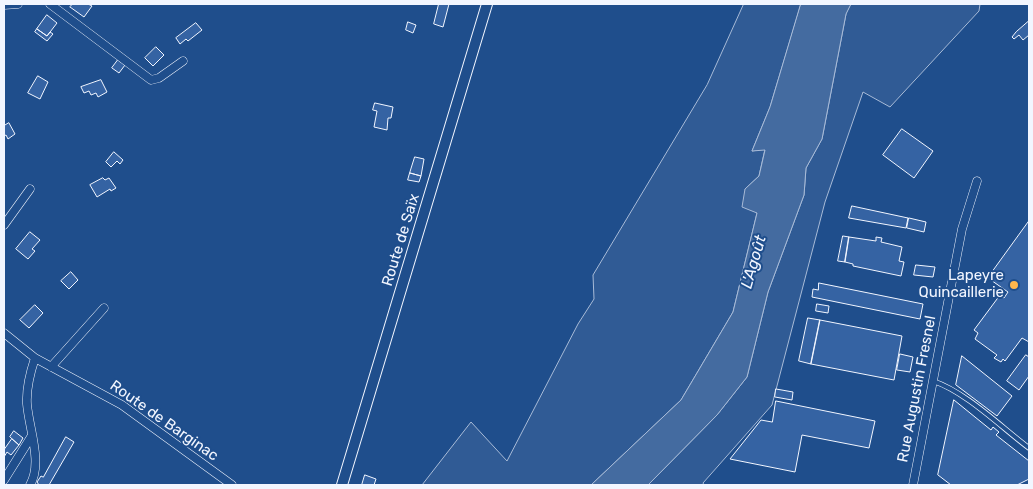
<!DOCTYPE html>
<html>
<head>
<meta charset="utf-8">
<style>
	body { margin:0 }
	#map { position:relative; width:1033px; height:489px; overflow:hidden; background:#1f4e8c; font-family:Rubik,sans-serif }
	canvas { display:block }
	.frame { position:absolute; inset:0; border:5px solid #f2f6ff; pointer-events:none }
</style>
</head>
<body>
<div id="map">
<canvas width="1033" height="489"></canvas>
<div class="frame"></div>
</div>
<script>
const ctx = document.querySelector('canvas').getContext('2d');
ctx.lineJoin = 'round';
function fill(path, color) { ctx.fillStyle = color; ctx.fill(path, 'evenodd'); }
function stroke(path, color, width, dash) { ctx.strokeStyle = color; ctx.lineWidth = width; ctx.lineCap = dash ? 'butt' : 'round'; ctx.setLineDash(dash || []); ctx.stroke(path); }
function write(font, color, halo, rows, align = 'center') {
  ctx.font = font + ' Rubik,sans-serif'; ctx.lineWidth = 4; ctx.setLineDash([]); ctx.textBaseline = 'middle'; ctx.strokeStyle = halo; ctx.fillStyle = color; for (const [text, x, y, turn = 0] of rows) {
    ctx.save(); ctx.translate(x, y); ctx.rotate((+turn || 0) * Math.PI / 180); ctx.textAlign = isNaN(turn) ? turn : align; if (halo) ctx.strokeText(text, 0, 0); ctx.fillText(text, 0, 0); ctx.restore();
  }
}
const green = new Path2D(`
	M744,4h57l-31,103 -18,44 13,-2 -6,27 -14,13 12,24 -24,99 -52,88 -90,85h-169l49,-63 36,39 71,-137 16,-25 -1,-24 114,-190z
	M851,4h129l-1,7 -89,96 -27,-15 -38,110 -53,203 -69,78 1,2h-56l69,-70 30,-38 21,-85 36,-97 2,-27 16,-29 24,-125z`);
fill(green, '#305b95');
stroke(green, '#a8bbd7', 1);
const water = new Path2D(`
	M801,4h50l-5,10 -24,125 -16,29 -2,27 -36,97 -21,85 -30,38 -69,70h-57l90,-85 52,-88 24,-99 -15,-6 3,-18 14,-13 6,-26 -13,1 18,-44z`);
fill(water, '#446ba0');
stroke(water, '#a8bbd7', 1);
const building = new Path2D(`
	M73,4h15l4,2 -8,11 -14,-10z
	M439,4h10l-6,23 -9,-3z
	M47,15l10,8 -10,13 -10,-7z
	M1029,21v14l-6,5 -4,-5 -5,4 -2,-2 4,-5z
	M408,22l8,3 -3,8 -7,-3z
	M196,23l6,7 -14,11 -2,-2 -6,5 -4,-6z
	M37,29l10,7 3,-4 3,2 -6,7 -12,-9z
	M156,47l8,8 -11,11 -8,-8z
	M118,60l7,5 -6,8 -7,-5z
	M38,76l10,6 -8,17 -12,-6z
	M101,80l6,12 -9,5 -2,-4 -5,2 -2,-4 -5,2 -3,-6z
	M375,103l18,4 -2,11h-3l-1,12 -13,-3 3,-16 -4,-1z
	M9,123l6,11 -7,5 -2,-4 -2,1v-10z
	M902,129l31,22 -19,27 -31,-23z
	M114,152l9,8 -3,4 -3,-3 -6,6 -5,-5z
	M415,157l9,2 -3,17 -11,-3z
	M410,173l11,3 -2,6 -11,-2z
	M103,178l2,2 4,-2 7,10 -5,3 -1,-2 -13,8 -7,-12z
	M852,206l56,12 -2,10 -57,-10z
	M909,218l17,4 -2,10 -17,-4z
	M1029,221v121l-7,-4 -17,23 -2,-2 -2,3 -7,-4 3,-3 -22,-16 3,-6 -4,-3 26,-35 4,3 4,-6 -20,-14z
	M30,232l10,8 -8,9 3,2 -7,8 -12,-10z
	M843,236l6,1 -4,25 -7,-1z
	M849,237l27,4v-4l6,1 -1,4 21,5 -3,14 5,1 -3,14 -48,-10v-2l-8,-2z
	M916,265l19,2 -2,10 -19,-2z
	M71,272l7,8 -9,9 -8,-8z
	M819,283l104,21 -3,15 -108,-22 1,-8 5,1z
	M817,304l12,2 -1,7 -12,-2z
	M35,305l8,8 -14,15 -9,-8z
	M808,318l12,2 -9,44 -12,-3z
	M820,320l82,16 -8,44 -83,-16z
	M900,354l13,3 -3,15 -13,-2z
	M1026,355l3,2v19l-10,14 -12,-9z
	M962,356l50,40 -15,20 -41,-31z
	M776,389l17,3 -1,8 -17,-3z
	M954,400l37,30 2,-3 6,5 -3,3 33,26v18l-12,6h-66l-13,-10z
	M776,401l99,20 -6,27 -67,-13 -7,37 -65,-13 31,-39 11,2z
	M14,431l9,7 -4,7 -9,-8z
	M66,437l8,5 -25,43h-10l-2,-3 4,-6 2,1z
	M12,439l7,6 -8,10 -4,-3 -3,5v-7z
	M365,475l11,4 -2,6h-12z`);
fill(building, '#3563a3');
stroke(building, '#f2f6ff', 1);
const service = new Path2D(`
	M933,381c33,11 68,46 96,67`);
const minor = new Path2D(`
	M50,4l101,76 8,-2 24,-17
	M4,5l14,-1
	M4,225l26,-36
	M4,333l31,25 87,47 110,80
	M51,367l53,-59
	M4,480l27,-43
	M30,485c13,-22 -1,-56 -3,-81 -1,-16 3,-31 8,-46
	M913,485l49,-256 15,-48`);
const tertiary = new Path2D(`
	M342,485l145,-481`);
stroke(service, '#f2f6ff', 5.5);
stroke(minor, '#f2f6ff', 9);
stroke(tertiary, '#f2f6ff', 12);
stroke(service, '#1f4e8c', 4);
stroke(minor, '#1f4e8c', 8);
stroke(tertiary, '#1f4e8c', 10);
for (const [x, y, r, color] of [
	[1014,285,5,"#ffb74d"]
]) { const dot = new Path2D(); dot.arc(x, y, r, 0, 2 * Math.PI); ctx.fillStyle = color; ctx.fill(dot); stroke(dot, '#1f4e8c', 2); }
write('15px', '#f2f6ff', '#1f4e8c', [
	["Route de Saïx",401,240,-73],
	["Rue Augustin Fresnel",917,389,-79],
	["Route de Barginac",164,421,35]
]);
write('15px', '#f2f6ff', '#1f4e8c', [
	["Lapeyre",1004,276],
	["Quincaillerie",1004,293]
], 'right');
write('italic 16px', '#f2f6ff', '#1f4e8c', [
	["L'Agoût",754,262,-74]
]);
</script>
</body>
</html>
